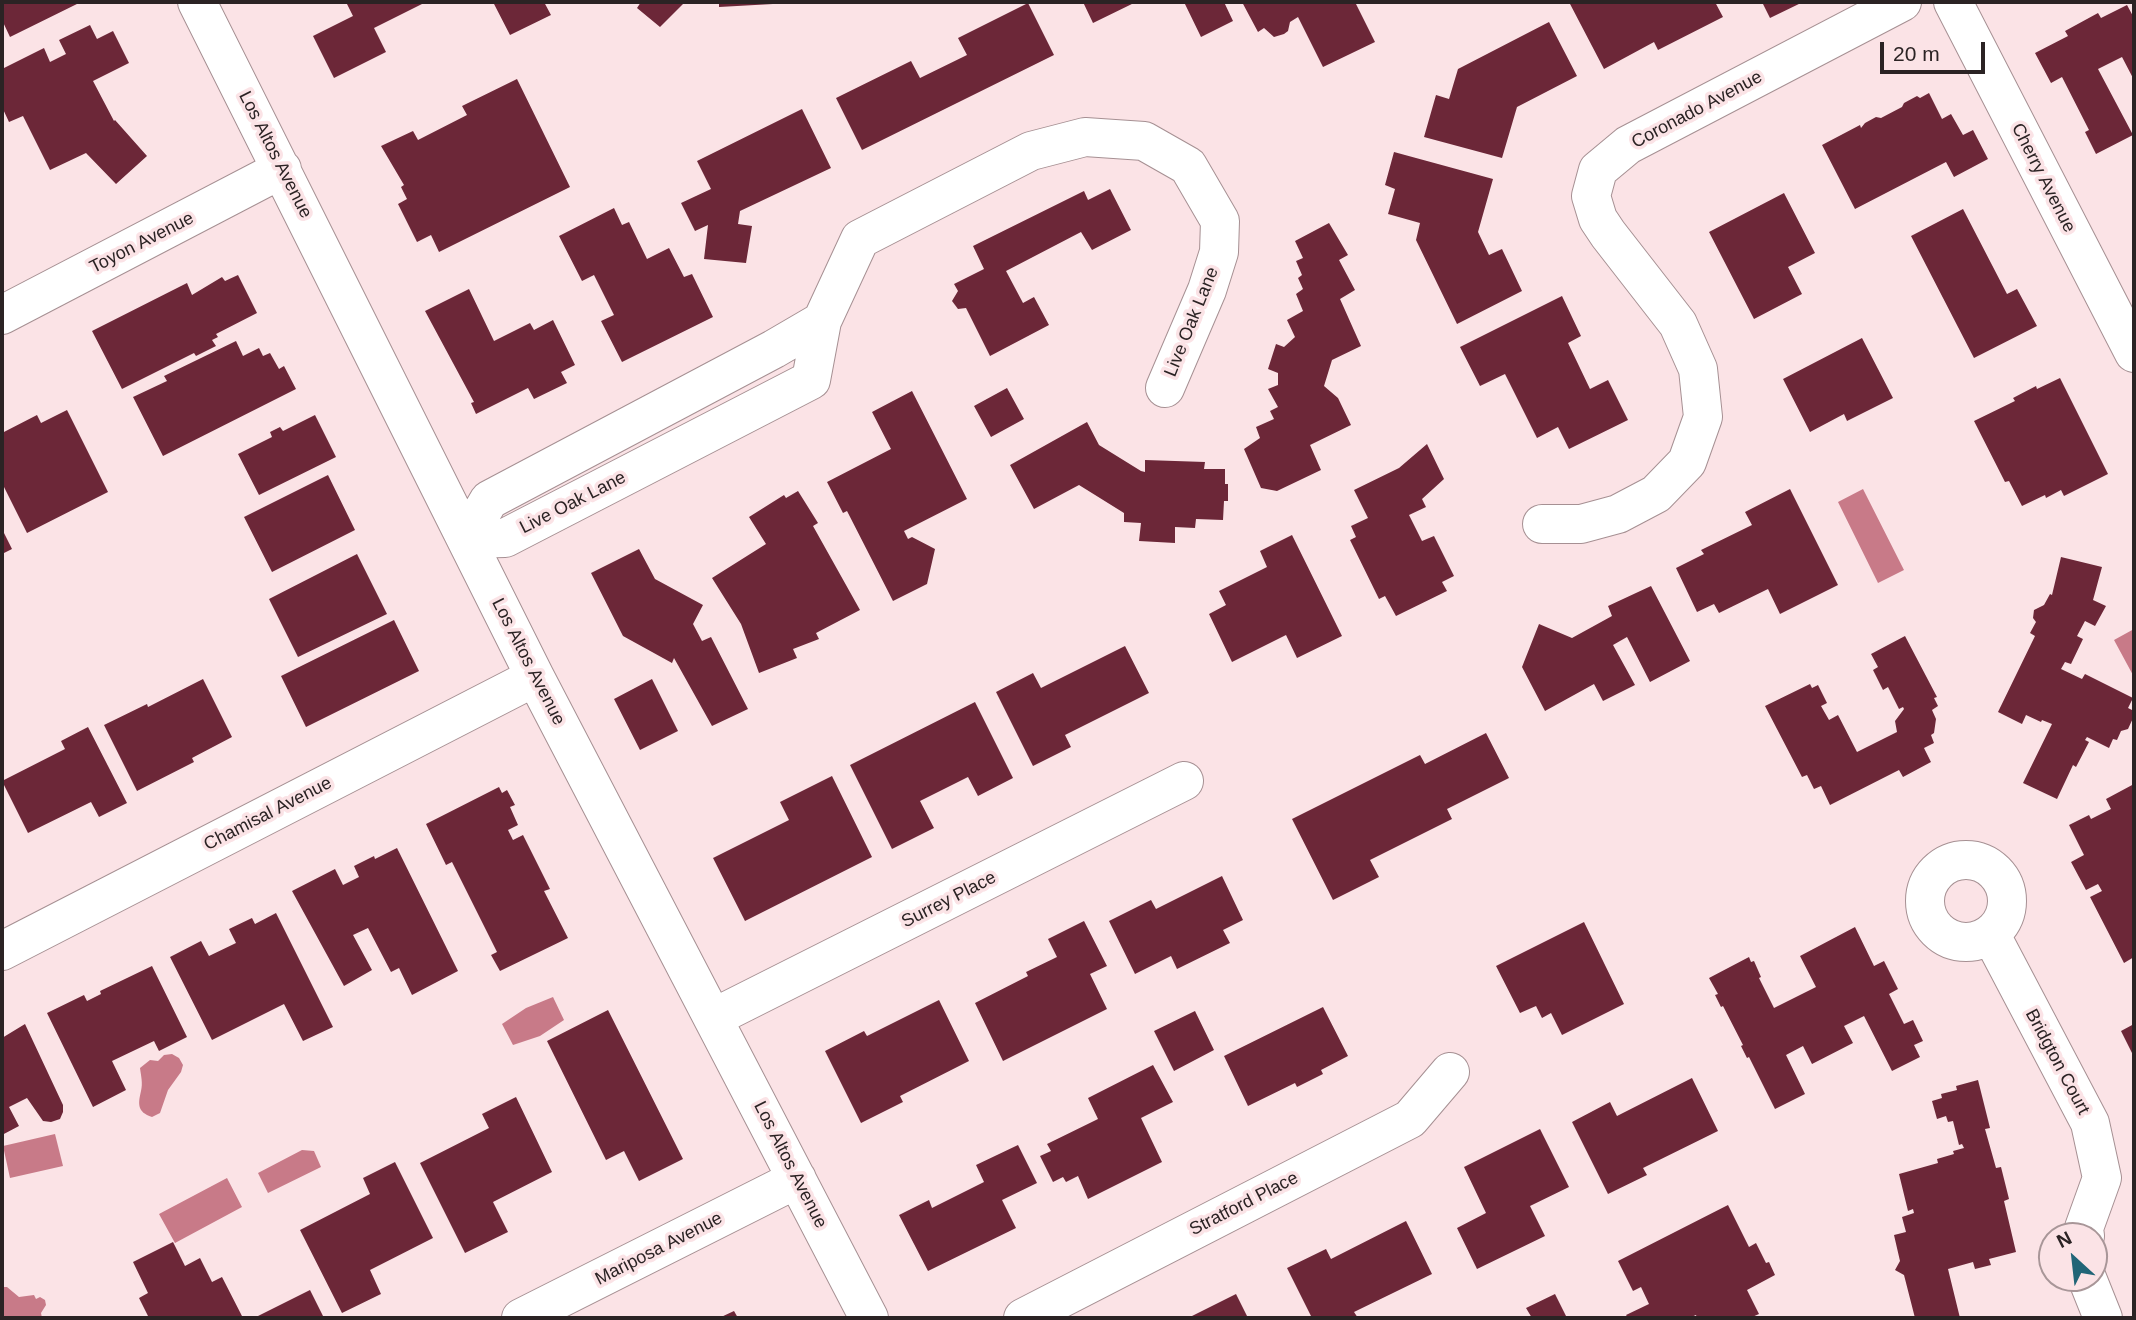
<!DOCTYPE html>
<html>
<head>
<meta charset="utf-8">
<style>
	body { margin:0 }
	#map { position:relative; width:2136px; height:1320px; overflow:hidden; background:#fbe3e6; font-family:Helvetica,sans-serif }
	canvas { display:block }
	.frame { position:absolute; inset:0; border:4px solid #2b2324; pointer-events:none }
	.north { position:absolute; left:2038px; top:1222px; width:70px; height:70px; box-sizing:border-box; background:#fbe3e6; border:2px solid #a89698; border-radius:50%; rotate:333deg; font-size:19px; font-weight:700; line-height:28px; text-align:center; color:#2b2324 }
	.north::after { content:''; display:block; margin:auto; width:24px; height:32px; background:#216577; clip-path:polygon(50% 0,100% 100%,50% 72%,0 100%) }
	.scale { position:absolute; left:1880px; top:42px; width:105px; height:32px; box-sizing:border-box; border:4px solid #2b2324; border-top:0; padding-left:9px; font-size:21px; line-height:24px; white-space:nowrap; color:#2b2324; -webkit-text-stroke:5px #fbe3e6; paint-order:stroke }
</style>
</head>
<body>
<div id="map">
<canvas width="2136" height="1320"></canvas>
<div class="frame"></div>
<div class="north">N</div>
<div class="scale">20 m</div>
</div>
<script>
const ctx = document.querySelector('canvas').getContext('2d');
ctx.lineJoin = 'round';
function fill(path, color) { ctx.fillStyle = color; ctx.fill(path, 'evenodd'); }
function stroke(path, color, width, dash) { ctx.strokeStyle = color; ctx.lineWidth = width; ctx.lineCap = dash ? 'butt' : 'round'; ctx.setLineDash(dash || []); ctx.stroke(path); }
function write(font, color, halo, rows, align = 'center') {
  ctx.font = font + ' Helvetica,sans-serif'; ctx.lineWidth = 7; ctx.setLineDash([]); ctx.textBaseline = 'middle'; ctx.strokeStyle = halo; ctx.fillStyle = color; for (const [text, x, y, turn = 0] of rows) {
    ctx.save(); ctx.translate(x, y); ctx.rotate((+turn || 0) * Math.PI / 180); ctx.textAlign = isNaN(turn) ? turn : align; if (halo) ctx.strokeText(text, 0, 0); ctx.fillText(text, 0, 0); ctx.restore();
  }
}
fill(new Path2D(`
	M1863,489l41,81 -26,13 -40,-81z
	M2134,629v48l-20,-37z
	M553,997l11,23 -24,16 -27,9 -11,-21 24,-16z
	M172,1054l7,4 4,7 -2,7 -13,18 -8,23 -8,4c-15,-5 -14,-13 -11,-26 2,-8 0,-15 -1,-23l10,-8 8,1 6,-6z
	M55,1134l8,32 -53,12 -7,-32z
	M302,1150l12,1 7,16 -53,26 -10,-20z
	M227,1178l15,29 -67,36 -16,-29z
	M2,1287h5l12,10 15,-2 2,4 4,-2 5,3 1,5 -5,8 1,5h-40z`), '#c87a88');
fill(new Path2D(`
	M2,2h79l-71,35 -8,-17z
	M346,2h80l-52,26 12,24 -52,26 -21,-42 40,-20z
	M493,2h51l7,13 -41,20z
	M641,2h44l-25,25 -23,-19z
	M719,2h54v2l-54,3z
	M1083,2h53l-43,21z
	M1184,2h40l9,19 -32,16z
	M1242,2h113l20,40 -52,25 -25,-50 -8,5 -2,9 -4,3 -10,3 -10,-9 -6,4z
	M1569,2h146l8,15 -65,33 -4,-8 -50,27z
	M1762,2h41l-33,16z
	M1028,3l26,52 -192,95 -26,-52 75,-37 9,17 47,-23 -9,-17z
	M2127,5l7,13v62l-12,-23 -24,12 35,66 -37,19 -11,-22 4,-2 -27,-53 -11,6 -16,-30 33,-17 -3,-5 33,-18 3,5z
	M1549,22l28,54 -60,31 -15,51 -78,-21 12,-42 13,4 9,-30z
	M90,25l7,14 16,-8 16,32 -36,18 21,40 1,-1 32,36 -31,28 -30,-31 -36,17 -27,-54 -14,6 -7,-15v-38l42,-21 6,14 16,-8 -7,-14z
	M517,79l53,108 -131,65 -8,-17 -14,7 -19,-38 9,-5 -6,-12 3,-2 -23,-39 32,-15 5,9 49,-25 -5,-9z
	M1929,93l13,26 9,-5 12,21 10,-5 15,29 -34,18 -8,-15 -91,47 -33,-64 38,-20 1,3 4,-5 11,-6 5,1 21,-11 2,-4 13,-7 3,2z
	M802,109l29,59 -91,43 -2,13 14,2 -6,37 -42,-4 4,-34 -13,6 -14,-28 30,-14 -14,-28z
	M1394,152l99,27 -15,53 11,23 13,-6 20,42 -65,33 -41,-84 4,-17 -32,-9 7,-25 -10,-4z
	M1110,189l21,41 -39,20 -11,-18 -75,39 17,32 11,-6 15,28 -59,31 -24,-48 -8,1 -6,-8 6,-10 -4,-7 30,-15 -11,-23 111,-55 4,9z
	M1784,193l31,60 -27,14 14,27 -48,25 -45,-87z
	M614,208l8,17 7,-3 18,37 22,-11 15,29 8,-3 21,43 -91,45 -21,-41 13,-6 -20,-40 -12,6 -23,-45z
	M1963,209l44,85 10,-5 20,37 -63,32 -63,-122z
	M1329,223l19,32 -9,5 16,30 -15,9 21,47 -29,14 -8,26 14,12 13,27 -41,20 11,25 -44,21 -16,-3 -17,-39 16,-11 -4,-11 18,-8 -4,-8 8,-4 -10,-18 10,-4v-12l-10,-4 8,-25 8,3 11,-10 -8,-17 16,-9 -7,-17 7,-5 -5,-11 4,-3 -6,-14 7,-3 -8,-17z
	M238,275l19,38 -41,21 2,3 -6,3 4,6 -20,10 -2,-3 -72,36 -30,-58 95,-48 5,12 30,-18 3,4z
	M469,289l25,52 36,-18 4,7 19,-10 22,45 -14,7 6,11 -33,16 -6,-11 -52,26 -5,-11 3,-1 -49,-91z
	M1562,296l19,40 -13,7 22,46 18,-9 20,40 -59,29 -11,-22 -21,11 -32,-64 -25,12 -20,-39z
	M1862,338l31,60 -46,23 -3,-7 -34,18 -27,-53z
	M236,341l7,15 16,-8 4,8 7,-3 9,16 5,-3 12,23 -133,67 -30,-59 34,-16 -3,-5z
	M2060,378l48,96 -44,22 -3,-6 -15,8 -1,-3 -23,11 -13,-25 -4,1 -31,-61 41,-20 -2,-3 23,-12 1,3z
	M1007,388l17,31 -33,18 -17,-31z
	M912,391l55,108 -63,32 4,8 4,-2 23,12 -8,35 -34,17 -46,-90 -4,2 -16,-31 64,-33 -19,-37z
	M67,410l41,82 -81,41 -25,-50v-50l35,-18 4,8z
	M315,415l21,42 -77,38 -21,-41 34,-17 -2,-5 10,-5 3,4z
	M1087,422l12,23 42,26 4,1v-12l60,2 -1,7h21v15h3v17h-4l-1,19 -27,-1 -1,9 -20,-1v16l-36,-2 2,-18 -17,-1v-9l-45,-28 -45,24 -24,-44z
	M1427,444l17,35 -22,20 4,8 -17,8 13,26 12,-5 20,40 -12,6 5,9 -51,25 -11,-20 -6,3 -29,-59 6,-3 -5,-11 17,-8 -14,-28 45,-22z
	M328,475l27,55 -83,42 -28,-55z
	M1790,489l48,96 -58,29 -12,-25 -49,24 -5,-9 -17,8 -21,-44 28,-14 -3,-4 51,-25 -7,-13z
	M798,491l20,32 -5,3 47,84 -44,23 3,6 -26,10 4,9 -38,15 -18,-49 -29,-46 54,-34 -17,-27 35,-22 2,3z
	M2,529l10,20 -10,5z
	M1292,535l50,101 -45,22 -11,-23 -54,27 -23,-48 17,-9 -7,-14 48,-24 -7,-16z
	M639,549l16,30 48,26 -10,19 9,17 9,-4 37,72 -36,17 -38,-68 -2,5 -49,-27 -32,-63z
	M357,554l30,60 -89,43 -29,-58z
	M2061,557l41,10 -9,33 13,6 -11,20 -10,-5 -8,15 6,3 -12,25 -6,-2 -4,7 21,10 3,-5 48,24 -5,10 6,3v5l-6,13 -7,2 -4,9 -4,-1 -4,9 -22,-11 -2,3 4,2 -13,25 -3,-2 -16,34 -34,-16 29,-59 -10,-4 -1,2 -15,-7 -4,9 -24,-12 37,-76 -5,-3 6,-11 -3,-4 1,-8 10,-5 6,-11 2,1z
	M1651,586l39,75 -40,21 -23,-45 -14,8 22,40 -32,16 -9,-17 -49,27 -23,-44 17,-43 33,14 40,-22 -4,-10z
	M394,620l25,51 -113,56 -25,-51z
	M1905,636l32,61 -3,1 4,8 -6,4 4,9 -2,14 -3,2 3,8 -10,5 7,14 -28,15 -4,-7 -69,35 -9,-19 -7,3 -7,-14 -5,2 -37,-71 45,-22 2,4 6,-3 9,18 -6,3 8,14 9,-5 19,37 40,-20 -2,-11 9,-12 -1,-2 -4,2 -11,-22 -5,3 -10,-20 5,-3 -7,-13z
	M1125,646l24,47 -84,42 6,12 -38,19 -37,-74 37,-19 8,15z
	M203,679l29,58 -40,21 2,4 -57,29 -33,-66 43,-21 1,3z
	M652,679l26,52 -38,19 -26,-51z
	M975,702l38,76 -35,18 -10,-19 -48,24 14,27 -42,21 -42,-84z
	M88,727l39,76 -28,14 -8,-15 -63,31 -26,-52 63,-32 -4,-8z
	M1486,733l23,45 -62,31 5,10 -82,41 9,17 -46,23 -41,-81 128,-64 5,9z
	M832,776l40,81 -127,64 -32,-63 76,-38 -9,-18z
	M2134,784v173l-10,6 -34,-66 12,-6 -4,-7 -12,6 -15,-28 13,-7 -15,-30 20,-10 2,4 20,-10 -5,-10z
	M499,787l3,6 5,-3 8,15 -5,2 8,18 -10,5 5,10 10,-5 27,54 -6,2 24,47 -68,33 -9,-16 6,-3 -45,-90 -6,3 -20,-41z
	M397,848l61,123 -46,24 -13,-27 -8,4 -23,-44 -15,7 19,35 -28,16 -52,-95 43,-22 8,16 16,-8 -5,-11 20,-10 1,3z
	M1222,876l21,44 -20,10 7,13 -53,26 -6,-13 -36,18 -26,-53 42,-21 5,9z
	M276,913l57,114 -30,14 -19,-37 -72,36 -42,-83 31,-16 8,15 27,-13 -7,-14 23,-11 3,6z
	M1084,921l23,45 -17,8 17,35 -104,52 -28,-58 53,-27 -2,-4 31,-15 -9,-18z
	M1584,922l40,82 -62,31 -11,-22 -9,5 -6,-12 -16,7 -24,-47z
	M1855,927l19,39 10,-5 14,28 -9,5 15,30 9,-4 10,21 -9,4 6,12 -28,14 -28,-55 -20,10 9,17 -41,21 -9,-18 -17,9 19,39 -30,15 -26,-52 -2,1 -6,-12 2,-1 -20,-39 -2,1 -6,-12 3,-1 -9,-16 40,-21 2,5 3,-1 7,16 -2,1 15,30 42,-21 -16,-31z
	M152,966l35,71 -28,14 -5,-10 -42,20 14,29 -33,17 -46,-94 37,-18 3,6 14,-7 -1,-3z
	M939,1000l30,61 -69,35 3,6 -42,21 -36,-72 39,-20 3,5z
	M1323,1007l25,49 -27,14 2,4 -26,13 -2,-4 -47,23 -24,-50z
	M608,1010l75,149 -44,22 -15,-30 -18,9 -59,-119z
	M1195,1011l19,39 -40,21 -20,-40z
	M25,1024l38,81v7l-3,7 -9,3 -8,-1 -16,-23 -18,9 10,19 -17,9v-97z
	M2134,1024v33l-13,-26z
	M1153,1065l20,37 -32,16 21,44 -74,37 -10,-23 -12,6 -3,-5 -10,5 -13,-26 11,-5 -4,-7 51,-25 -10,-21z
	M1692,1078l26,53 -75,37 4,7 -39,19 -36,-72 38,-20 7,14z
	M1978,1080l12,48 -5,1 11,39 5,-1 8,32 -5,2 12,51 -27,7 2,6 -16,4 -2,-7 -25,7 12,49h-45l-11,-43 -9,-5 5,-9 -6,-26 12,-3 -4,-15 12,-4 -1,-4 -5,2 -9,-37 39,-11 -1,-4 17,-5 -1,-3 11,-3 -2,-4 -3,1 -6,-24 -5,1 -2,-6 -9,3 -5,-18 10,-3 -1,-4 16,-4 -1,-4z
	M516,1097l36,75 -59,30 15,30 -43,21 -45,-90 69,-35 -7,-14z
	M1540,1129l29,58 -39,19 15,30 -68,33 -20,-41 29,-15 -22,-46z
	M1018,1145l19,38 -35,17 14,28 -88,43 -29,-56 30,-15 3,8 52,-26 -8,-17z
	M395,1162l38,76 -63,32 11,24 -39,19 -42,-83 70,-36 -7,-16z
	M1728,1205l21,42 7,-4 10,20 3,-1 6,13 -28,15 12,24 -9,4h-53l-1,-3 -7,3h-61l-2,-3 23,-11 -8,-17 -8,4 -15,-30z
	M1406,1221l26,53 -78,38 4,6h-46l-25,-50 39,-19 5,10z
	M173,1242l12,24 15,-8 12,24 10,-5 21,41h-94l-10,-20 9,-5 -15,-31z
	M310,1290l14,28h-70z
	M1236,1294l12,24h-60z
	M1555,1294l12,24h-35l-6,-10z
	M734,1311l4,7h-19z`), '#6c2738');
const minor = new Path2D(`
	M197,2l338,675 334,641
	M1953,2l181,351
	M2,315l280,-146
	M1542,524h39l37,-10 38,-20 31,-32 16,-45 -5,-48 -20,-45 -70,-90 -10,-15 -7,-23 7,-26 30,-25 274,-143
	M466,539l39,-1 306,-158 11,-59 38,-82 171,-88 54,-14 59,4 44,25 32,55 -1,31 -12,38 -42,98
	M466,539l23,-39 285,-151 48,-28
	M1925 901a41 41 0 1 1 82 0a41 41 0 1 1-82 0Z
	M1991,935l99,188 12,55 -18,50 1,8
	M2,951l533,-274
	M713,1018l471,-237
	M2087,1278l16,40
	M521,1318l276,-139
	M1023,1318l387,-199 40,-47`);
stroke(minor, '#a69093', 40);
stroke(minor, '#fff', 38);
write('18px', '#2b2324', '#fbe3e6', [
	["Coronado Avenue",1697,110,-28],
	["Los Altos Avenue",275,155,63],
	["Cherry Avenue",2043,178,63],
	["Toyon Avenue",142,243,-27],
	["Live Oak Lane",1192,322,-68],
	["Live Oak Lane",573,503,-27],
	["Los Altos Avenue",528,662,63],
	["Chamisal Avenue",268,814,-27],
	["Surrey Place",949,900,-27],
	["Bridgton Court",2057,1062,62],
	["Los Altos Avenue",790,1165,63],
	["Stratford Place",1244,1204,-27],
	["Mariposa Avenue",659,1249,-27]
]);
</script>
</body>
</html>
